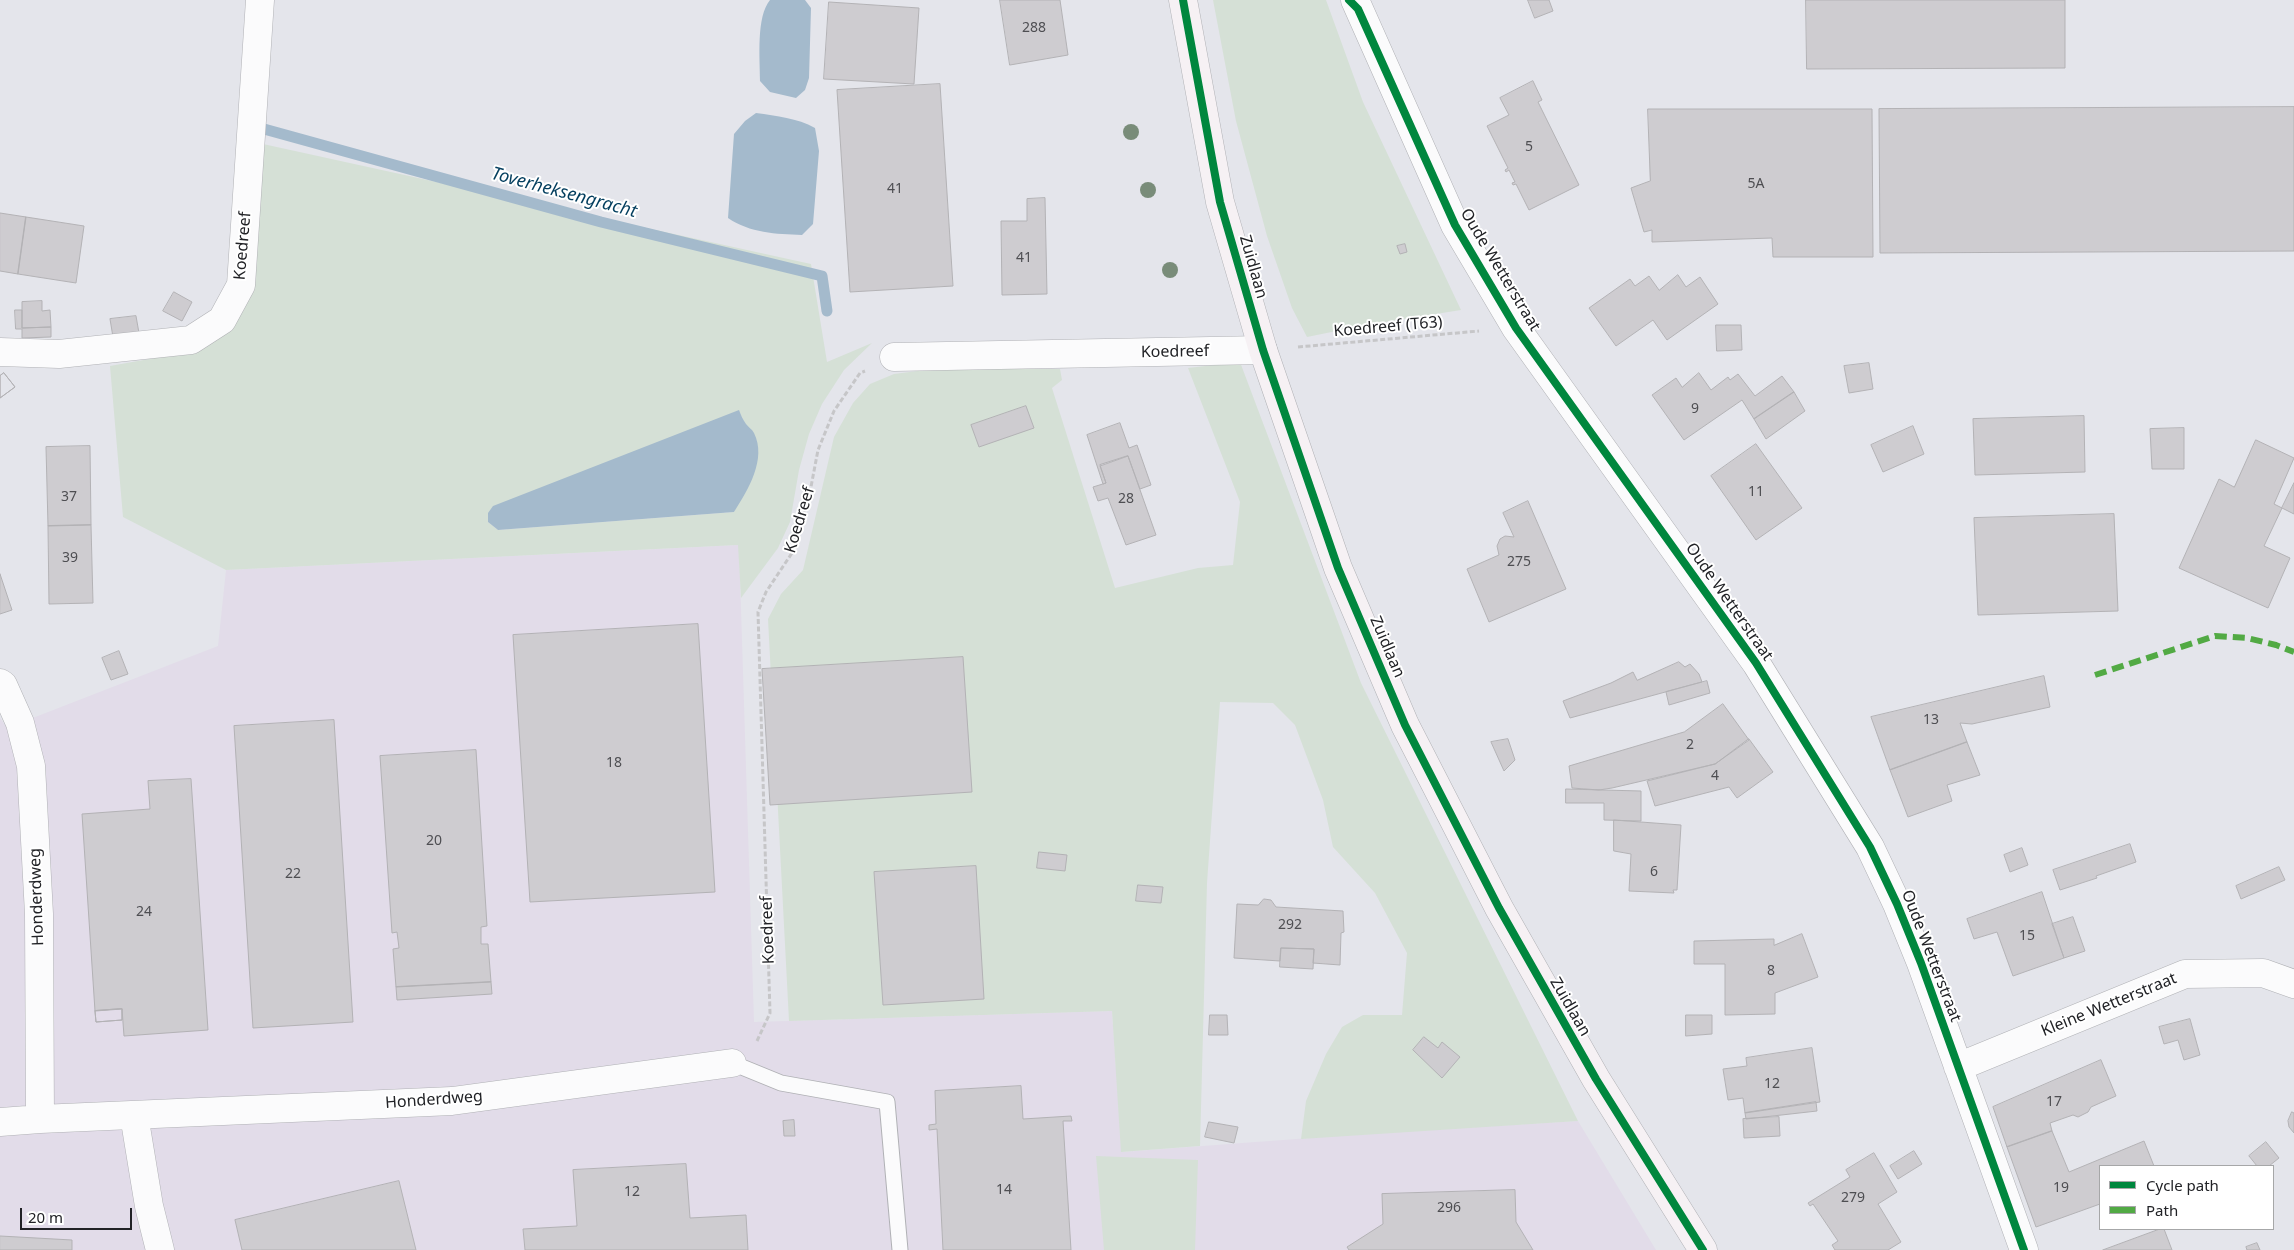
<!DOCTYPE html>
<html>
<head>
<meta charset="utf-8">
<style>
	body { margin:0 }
	#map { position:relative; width:2294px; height:1250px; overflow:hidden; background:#e4e5eb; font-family:"Noto Sans",sans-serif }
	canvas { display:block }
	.legend { position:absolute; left:2099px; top:1165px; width:175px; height:65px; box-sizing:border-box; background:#fff; border:1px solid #a6a7a8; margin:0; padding:6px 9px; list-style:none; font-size:15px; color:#212226 }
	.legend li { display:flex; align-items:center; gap:10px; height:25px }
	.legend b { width:25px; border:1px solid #a6a7a8 }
	.scale { position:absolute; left:20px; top:1208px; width:112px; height:22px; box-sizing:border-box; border:2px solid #212226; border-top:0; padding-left:6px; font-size:15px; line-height:18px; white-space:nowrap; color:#212226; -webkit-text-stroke:4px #fff; paint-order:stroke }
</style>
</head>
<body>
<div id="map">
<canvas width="2294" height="1250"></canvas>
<ul class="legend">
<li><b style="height:6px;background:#00873e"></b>Cycle path</li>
<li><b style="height:6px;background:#52aa44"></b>Path</li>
</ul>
<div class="scale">20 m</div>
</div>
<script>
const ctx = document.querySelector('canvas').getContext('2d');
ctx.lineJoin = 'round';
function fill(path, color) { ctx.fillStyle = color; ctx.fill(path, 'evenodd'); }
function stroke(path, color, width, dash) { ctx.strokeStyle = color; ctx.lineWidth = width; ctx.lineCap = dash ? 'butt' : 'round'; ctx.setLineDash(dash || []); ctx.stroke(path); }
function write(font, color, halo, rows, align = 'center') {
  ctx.font = font + ' "Noto Sans",sans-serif'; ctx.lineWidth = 4; ctx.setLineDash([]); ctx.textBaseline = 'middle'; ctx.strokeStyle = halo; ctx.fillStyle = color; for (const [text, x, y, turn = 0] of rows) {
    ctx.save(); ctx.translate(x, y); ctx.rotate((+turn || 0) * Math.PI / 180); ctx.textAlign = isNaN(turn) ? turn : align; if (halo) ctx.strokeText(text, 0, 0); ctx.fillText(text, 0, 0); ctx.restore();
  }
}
fill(new Path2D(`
	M739,545l15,477 358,-11 10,141 268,-20 188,-11 78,129h-1656v-532l7,10 211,-82 8,-76z`), '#e2dce9');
fill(new Path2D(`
	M1213,0h113l37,102 98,208 -95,15 -59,12 -15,-29 -25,-72 -31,-115z
	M263,144l548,120 16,98 45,-19 -28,27 -22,34 -13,30 -10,36 -9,52 -12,26 -37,50 -3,-53 -512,25 -103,-53 -13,-151 78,-14 42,-24 13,-17 9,-19zM739,411l6,13 8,8 -19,80 -236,18 -10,-8z
	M1240,362l121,321 217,438 -277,18 5,-38 20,-47 16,-27 21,-12h39l5,-62 -32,-60 -42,-46 -10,-47 -28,-75 -22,-22 -53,-1 -13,181 -7,263 -79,6 -9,-141 -323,10 -21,-402 13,-25 22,-24 31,-133 19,-34 17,-19 24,-10 39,-5h127l2,11 -10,8 63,200 83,-20 35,-3 7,-63 -52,-134z
	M1096,1156l102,4 -3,90h-91z`), '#d5e0d6');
fill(new Path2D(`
	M770,0h35l6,8 -2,70 -4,12 -9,8 -26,-6 -10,-11c0,-23 -4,-64 10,-81z
	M756,113c21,3 41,5 59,15l4,23 -6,73 -11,11c-26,-1 -52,-2 -74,-17l6,-84 11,-13z
	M739,410c2,5 4,10 7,14 2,3 6,5 8,9 13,26 -6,57 -20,79l-236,18 -10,-8v-9l5,-7z`), '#a4bacc');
stroke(new Path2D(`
	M264,129l337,93 221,54 5,35`), '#a4bacc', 11);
const building = new Path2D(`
	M1000,0h60l8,55 -58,10z
	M1528,0h21l4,11 -18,7z
	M1806,0h259v68l-258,1z
	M829,2l90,6 -5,76 -90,-5z
	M1533,81l9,19 -4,2 41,83 -50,25 -13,-26 -3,1 -1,-2 3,-1 -6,-12 -3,2 -1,-2 3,-2 -21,-42 22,-11 -9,-17z
	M940,84l13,202 -103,6 -13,-202z
	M2294,107v144l-414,2 -1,-144z
	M1648,109h224l1,148h-100l-1,-19 -120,4v-12l-8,2 -13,-44 19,-7z
	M1045,198l2,96 -45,1 -1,-74h26v-22z
	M0,213l26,4 -8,57 -18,-3z
	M26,217l58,9 -8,57 -58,-9z
	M1405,244l2,8 -7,2 -3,-8z
	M1678,275l8,12 14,-10 18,27 -51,36 -14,-20 -37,26 -27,-38 41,-29 5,7 14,-10 10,14z
	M174,292l18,10 -10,19 -19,-10z
	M42,301v10l8,-1 1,17 -29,1v-26z
	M15,310h7v18l29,-1v10l-29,1v-9h-6z
	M136,316l3,17 -26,4 -3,-18z
	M1716,325h25l1,25 -25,1z
	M1869,363l4,26 -24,4 -5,-27z
	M4,373l11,14 -15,11v-22z
	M4,373l11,14 -15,11v-22z
	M1699,373l12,17 17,-13 2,3 8,-6 17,22 27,-20 12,16 -40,27 -12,-19 -58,40 -32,-45 24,-17 6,9z
	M1794,392l11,19 -39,28 -12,-20z
	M1026,406l8,22 -55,19 -8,-22z
	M2084,416l1,56 -110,3 -2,-56z
	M1120,423l9,25 8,-3 14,40 -11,4 -12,-33 -28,10 6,17 -3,1 -16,-49z
	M1913,426l11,28 -41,18 -12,-27z
	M2184,428v41h-32l-2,-40z
	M2256,440l38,18 -20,46 8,4 -18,38 26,12 -22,50 -89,-40 40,-89 15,8z
	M1756,444l46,64 -46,32 -45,-64z
	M90,446l1,79 -43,1 -2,-79z
	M1128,456l28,79 -30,10 -18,-47 -10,3 -5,-14 13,-4 -6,-18z
	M2294,483v31l-12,-6z
	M1528,501l38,88 -77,33 -22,-53 32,-14 -2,-9 3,-7 5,-3 9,1 -11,-24z
	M2114,514l4,97 -140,4 -4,-97z
	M91,525l2,78 -44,1 -1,-78z
	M0,574l12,36 -12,4z
	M698,624l17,268 -185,10 -17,-267z
	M119,651l9,23 -17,6 -9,-22z
	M963,657l9,135 -202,13 -8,-136z
	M1679,662l6,5 5,-3 9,10 3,8 -132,36 -7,-17 48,-18 22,-11 4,8z
	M2044,676l6,31 -78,17 -12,-1 7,19 -77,28 -19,-53z
	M1707,681l3,12 -41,12 -3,-13z
	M1723,704l26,36 -34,24 -103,24 -13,2 -27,-2 -3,-22 115,-34z
	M334,720l19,302 -100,6 -19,-302z
	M1508,739l7,21 -11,11 -13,-29z
	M1749,739l24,33 -36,26 -8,-11 -74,19 -8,-25 68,-17z
	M1967,742l13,33 -33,10 5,16 -44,16 -18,-47z
	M476,750l11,176 -6,1v17h7l3,38 -95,5 -3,-38 6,-1 -2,-16 -5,1 -12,-177z
	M191,779l17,251 -84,6 -2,-27 -27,2 -13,-197 68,-5 -2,-28z
	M1566,789l75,2v30l-37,-1v-17h-38z
	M1614,820l67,5 -4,65h-4l1,3 -45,-2 2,-37 -17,-3z
	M2130,844l6,18 -40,14 1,2 -37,12 -7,-20z
	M2022,848l6,17 -18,7 -6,-17z
	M1039,852l28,3 -2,16 -28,-3z
	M976,866l8,133 -101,6 -9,-133z
	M2279,867l6,13 -44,19 -5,-13z
	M1138,885l25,2 -2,16 -25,-2z
	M2042,892l22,66 -51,18 -16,-44 -23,7 -7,-20z
	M1264,899l7,1 5,7 67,4 1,21 -3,1 -1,32 -27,-2 1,-14 -33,-1 -1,13 -46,-3 3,-54 21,1z
	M2073,917l12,34 -21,7 -12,-34z
	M1802,934l16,43 -43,16v21l-50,1v-51h-31v-23l80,-2v6z
	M1281,948l33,1 -1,20 -33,-2z
	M491,982l1,12 -95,6 -1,-13z
	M122,1009v11l-26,2 -1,-11z
	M122,1009v11l-26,2 -1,-11z
	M1210,1015h17l1,20h-19z
	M1686,1015h26v19l-26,2z
	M2190,1019l10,36 -16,5 -6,-20 -14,4 -5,-17z
	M1424,1037l14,11 4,-6 18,15 -18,21 -29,-28z
	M1812,1048l8,54 -75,11 -2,-15 -15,2 -5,-31 24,-3 -1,-8z
	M2101,1060l15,36 -25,11 -3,5 -10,5 -5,-2 -23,8 2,8 -45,16 -14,-40z
	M1021,1086l2,33 48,-3 1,5h-9l8,129h-128l-6,-121 -8,1v-5l7,-1 -1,-33z
	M1816,1102l1,9 -71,8 -1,-6z
	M2292,1112l2,1v20l-5,-6 -1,-6z
	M1779,1117l1,19 -36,2 -1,-19z
	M794,1120l1,16h-11l-1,-15z
	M1209,1122l29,5 -4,16 -29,-6z
	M2052,1131l17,41 75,-31 10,25h-54v38l-64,23 -29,-80z
	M2266,1142l13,16 -10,8h-12l-8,-10z
	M1914,1151l8,13 -24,15 -8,-13z
	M1874,1153l23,39 -19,12 23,38 -13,8h-53l-3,-5 6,-4 -25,-37 -3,2 -2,-3 42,-26 -4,-7z
	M686,1164l4,54 56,-3 2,35h-223l-2,-21 54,-3 -4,-56z
	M399,1181l17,69h-174l-7,-30z
	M1515,1190l1,32 17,28h-184l-2,-3 36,-23 -1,-30z
	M2160,1229h4l8,21h-69z
	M0,1236l72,4v10h-72z
	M2257,1243l3,7h-13l-1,-3z`);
fill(building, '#ceccd0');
stroke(building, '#b3b2b5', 1);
const lane = new Path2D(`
	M732,1063l49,20 106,19 13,148`);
const street = new Path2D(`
	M1355,0l100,225 61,103 240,335 114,184 27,57 24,59 103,287
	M0,352l59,2 132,-14 31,-20 19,-35 19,-285
	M894,357l369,-7
	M0,683l3,2 17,38 11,43 8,148 1,205 412,-18 280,-38
	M1958,1067l227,-93 78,-1 31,11
	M134,1115l15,91 11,44
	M0,1122l40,-3`);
const secondary = new Path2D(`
	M1183,0l37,202 43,148 75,218 67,157 94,183 97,171 107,171`);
stroke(lane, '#b0b1b5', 17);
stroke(street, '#b0b1b5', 29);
stroke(secondary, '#b0b1b5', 29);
stroke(new Path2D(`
	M1298,347l181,-16
	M757,1041l13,-28 -12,-401 8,-20 26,-39 18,-61 8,-42 16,-39 26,-38 5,-2`), '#c6c6c8', 3, [5, 2.5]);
stroke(lane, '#fbfbfc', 15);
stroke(street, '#fbfbfc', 28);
stroke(secondary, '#f6f1f4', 28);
stroke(new Path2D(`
	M2095,675l120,-39 32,2 29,7 18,7`), '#52aa44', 6, [12, 6]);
stroke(new Path2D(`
	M1183,0l37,202 43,148 75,218 67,157 94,183 97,171 107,171
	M1349,0l9,9 97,216 61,103 240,335 114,184 27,57 24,59 103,287`), '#00873e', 8);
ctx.fillStyle = '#798c79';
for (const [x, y] of [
	[1131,132],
	[1148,190],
	[1170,270]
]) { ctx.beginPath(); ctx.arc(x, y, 8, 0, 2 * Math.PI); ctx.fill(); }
write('14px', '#4e4e52', null, [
	["288",1034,28],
	["5",1529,147],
	["5A",1756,184],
	["41",895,189],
	["41",1024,258],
	["9",1695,409],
	["11",1756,492],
	["37",69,497],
	["28",1126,499],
	["39",70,558],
	["275",1519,562],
	["13",1931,720],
	["2",1690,745],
	["18",614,763],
	["4",1715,776],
	["20",434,841],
	["6",1654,872],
	["22",293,874],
	["24",144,912],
	["292",1290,925],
	["15",2027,936],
	["8",1771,971],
	["12",1772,1084],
	["17",2054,1102],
	["19",2061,1188],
	["14",1004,1190],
	["12",632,1192],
	["279",1853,1198],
	["296",1449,1208]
]);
write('16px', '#212226', '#fff', [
	["Koedreef",243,246,-85],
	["Zuidlaan",1253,267,74],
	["Oude Wetterstraat",1500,270,59],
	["Koedreef (T63)",1388,327,-5],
	["Koedreef",1175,352,-1],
	["Koedreef",800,520,-73],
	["Oude Wetterstraat",1729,602,55],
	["Zuidlaan",1387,647,67],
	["Honderdweg",37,897,-92],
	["Koedreef",768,930,-92],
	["Oude Wetterstraat",1931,956,69],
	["Kleine Wetterstraat",2109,1005,-22],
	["Zuidlaan",1570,1007,60],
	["Honderdweg",434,1100,-4]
]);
write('italic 18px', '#033e5e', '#fff', [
	["Toverheksengracht",564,193,15]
]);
</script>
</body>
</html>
